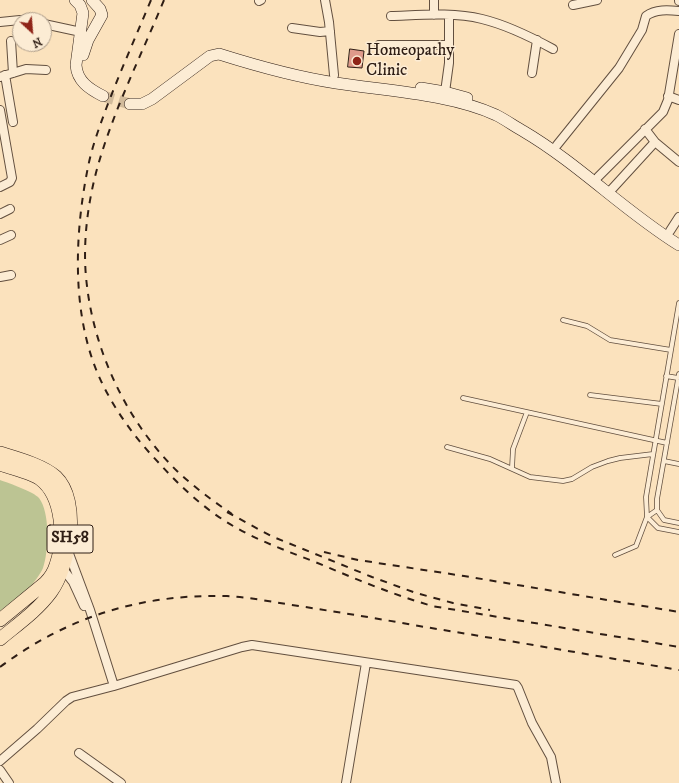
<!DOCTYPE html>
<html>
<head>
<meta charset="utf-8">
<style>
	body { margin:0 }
	#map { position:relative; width:679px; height:783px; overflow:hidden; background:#fbe2bd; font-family:"IM FELL DW Pica",serif }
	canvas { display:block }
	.north { position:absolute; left:12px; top:12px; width:40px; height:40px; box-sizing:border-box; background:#fcecd4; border:1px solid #aa9a88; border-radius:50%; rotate:154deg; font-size:11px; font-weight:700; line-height:16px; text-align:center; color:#2f1e15 }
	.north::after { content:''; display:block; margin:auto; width:14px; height:18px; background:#8f2418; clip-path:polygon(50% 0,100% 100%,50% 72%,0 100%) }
</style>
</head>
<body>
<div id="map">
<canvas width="679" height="783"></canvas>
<div class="north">N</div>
</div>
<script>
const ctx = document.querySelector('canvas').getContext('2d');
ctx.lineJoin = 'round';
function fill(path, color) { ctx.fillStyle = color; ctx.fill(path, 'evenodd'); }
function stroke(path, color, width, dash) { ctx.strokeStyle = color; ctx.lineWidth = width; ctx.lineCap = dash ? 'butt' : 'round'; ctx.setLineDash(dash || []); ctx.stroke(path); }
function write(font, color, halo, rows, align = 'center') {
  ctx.font = font + ' "IM FELL DW Pica",serif'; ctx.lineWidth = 3; ctx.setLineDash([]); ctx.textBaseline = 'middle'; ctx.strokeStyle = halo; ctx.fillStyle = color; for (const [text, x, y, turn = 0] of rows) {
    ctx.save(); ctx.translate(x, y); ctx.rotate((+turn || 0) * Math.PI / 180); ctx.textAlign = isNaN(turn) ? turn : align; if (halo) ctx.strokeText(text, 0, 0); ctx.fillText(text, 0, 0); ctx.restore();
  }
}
fill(new Path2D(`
	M0,480c9,3 34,12 39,18 11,14 10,53 4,70 -2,5 -8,13 -12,18 -8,10 -21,17 -31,25z`), '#bcc493');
const building = new Path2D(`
	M350,49l14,2 -2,17 -14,-1z`);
fill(building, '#df9a8b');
stroke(building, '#2f1e15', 1);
stroke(new Path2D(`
	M103,96l27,8`), '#d2bb9b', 11, [11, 5.5]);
const service = new Path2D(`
	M563,320l24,6 23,14 61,10
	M679,374l-22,125v11l7,10 15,3
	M666,376l12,2
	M590,395l72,9
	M463,398l204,45
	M447,447l43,12 40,18 33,4 9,-2 20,-12 16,-6 12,-3 33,-4
	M664,461l15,3
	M512,468l1,-19 14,-37
	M647,517l11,11 21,4
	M647,517l10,-7
	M615,555l21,-9 11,-29 -1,-20 33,-194`);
const minor = new Path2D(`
	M325,0l4,22 5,53
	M434,0v15
	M679,0v1
	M259,1l2,-1
	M573,5l24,-5
	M391,16c30,-1 62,-4 91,3 25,6 49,18 71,30
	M0,22l20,-2
	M44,24l37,8
	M292,28l28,4 10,-1
	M11,41l2,32
	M379,45h70
	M532,73l5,-33
	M5,75l8,47
	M0,77l26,-8 20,1
	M445,92l4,-29v-48
	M668,96l11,4
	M0,110l12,68 -2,4 -10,5
	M645,129l10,13 24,20
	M557,145l62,-77 23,-38 4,-14c10,-7 22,-6 33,-5
	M598,177l65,-65 5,-12 11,-66
	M612,189l43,-47
	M0,214l10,-5
	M670,231l9,-14
	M0,240l11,-5
	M0,277l11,-2
	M68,551l22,59 24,76
	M63,569l10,13 11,24
	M79,753l42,30
	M0,761l37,-32 29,-28 6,-4 42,-11 128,-39 10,-2 264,40 2,3 14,35 19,34 5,26
	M0,770l9,13
	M346,783l20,-120`);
const secondary = new Path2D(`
	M75,0l5,5 3,8 -7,52c1,16 13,24 27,31
	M83,55l5,-15 14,-25 -2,-6 -8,-9
	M421,88l24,4 22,6
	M130,104h12l10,-5 58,-43 9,-2c38,12 77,23 117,29 51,8 114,11 160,32 10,5 18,11 27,16 56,33 101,80 156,114`);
const primary = new Path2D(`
	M0,453c16,5 43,12 56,24 25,24 14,89 -5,115 -14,19 -33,32 -51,47
	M0,464c10,4 32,9 40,15 23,17 25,61 16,86 -2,7 -6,13 -11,18l-45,37`);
stroke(service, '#624f3f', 5.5);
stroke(minor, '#624f3f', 10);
stroke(secondary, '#2f1e15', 12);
stroke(primary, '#2f1e15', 14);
stroke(service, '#fcecd4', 4);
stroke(minor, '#fcecd4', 8);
stroke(secondary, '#fcecd4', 11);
stroke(primary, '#fbe2bd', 13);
stroke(new Path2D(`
	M151,0c-15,36 -31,72 -45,109 -7,19 -14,38 -18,58 -14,69 -17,152 14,216 14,29 34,56 56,79 20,22 42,43 67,59 31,20 66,31 100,45 35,15 70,29 107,40l247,41
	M164,0c-23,56 -51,111 -67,169 -10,37 -15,79 -10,117 8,68 41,137 90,185 17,16 36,30 55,43
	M227,512l44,24 101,41 44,16 37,10 37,7
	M324,552l34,8 106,16 215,36
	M0,667c69,-51 141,-73 227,-71 20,1 40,5 59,8 45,7 89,14 133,22 86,14 173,29 260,44`), '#2f1e15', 2, [7, 7]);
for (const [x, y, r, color] of [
	[357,61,5,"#8f2418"]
]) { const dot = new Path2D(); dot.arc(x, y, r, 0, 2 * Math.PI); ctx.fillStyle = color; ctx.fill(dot); stroke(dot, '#fcecd4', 1.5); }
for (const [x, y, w] of [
	[70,539,46]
]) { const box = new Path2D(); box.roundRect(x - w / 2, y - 14, w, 28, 3); ctx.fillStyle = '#fcecd4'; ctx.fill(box); stroke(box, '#2f1e15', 1); }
write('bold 16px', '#2f1e15', null, [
	["SH58",70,539]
]);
write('17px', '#2f1e15', '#fcecd4', [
	["Homeopathy",366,51],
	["Clinic",366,71]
], 'left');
</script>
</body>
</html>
